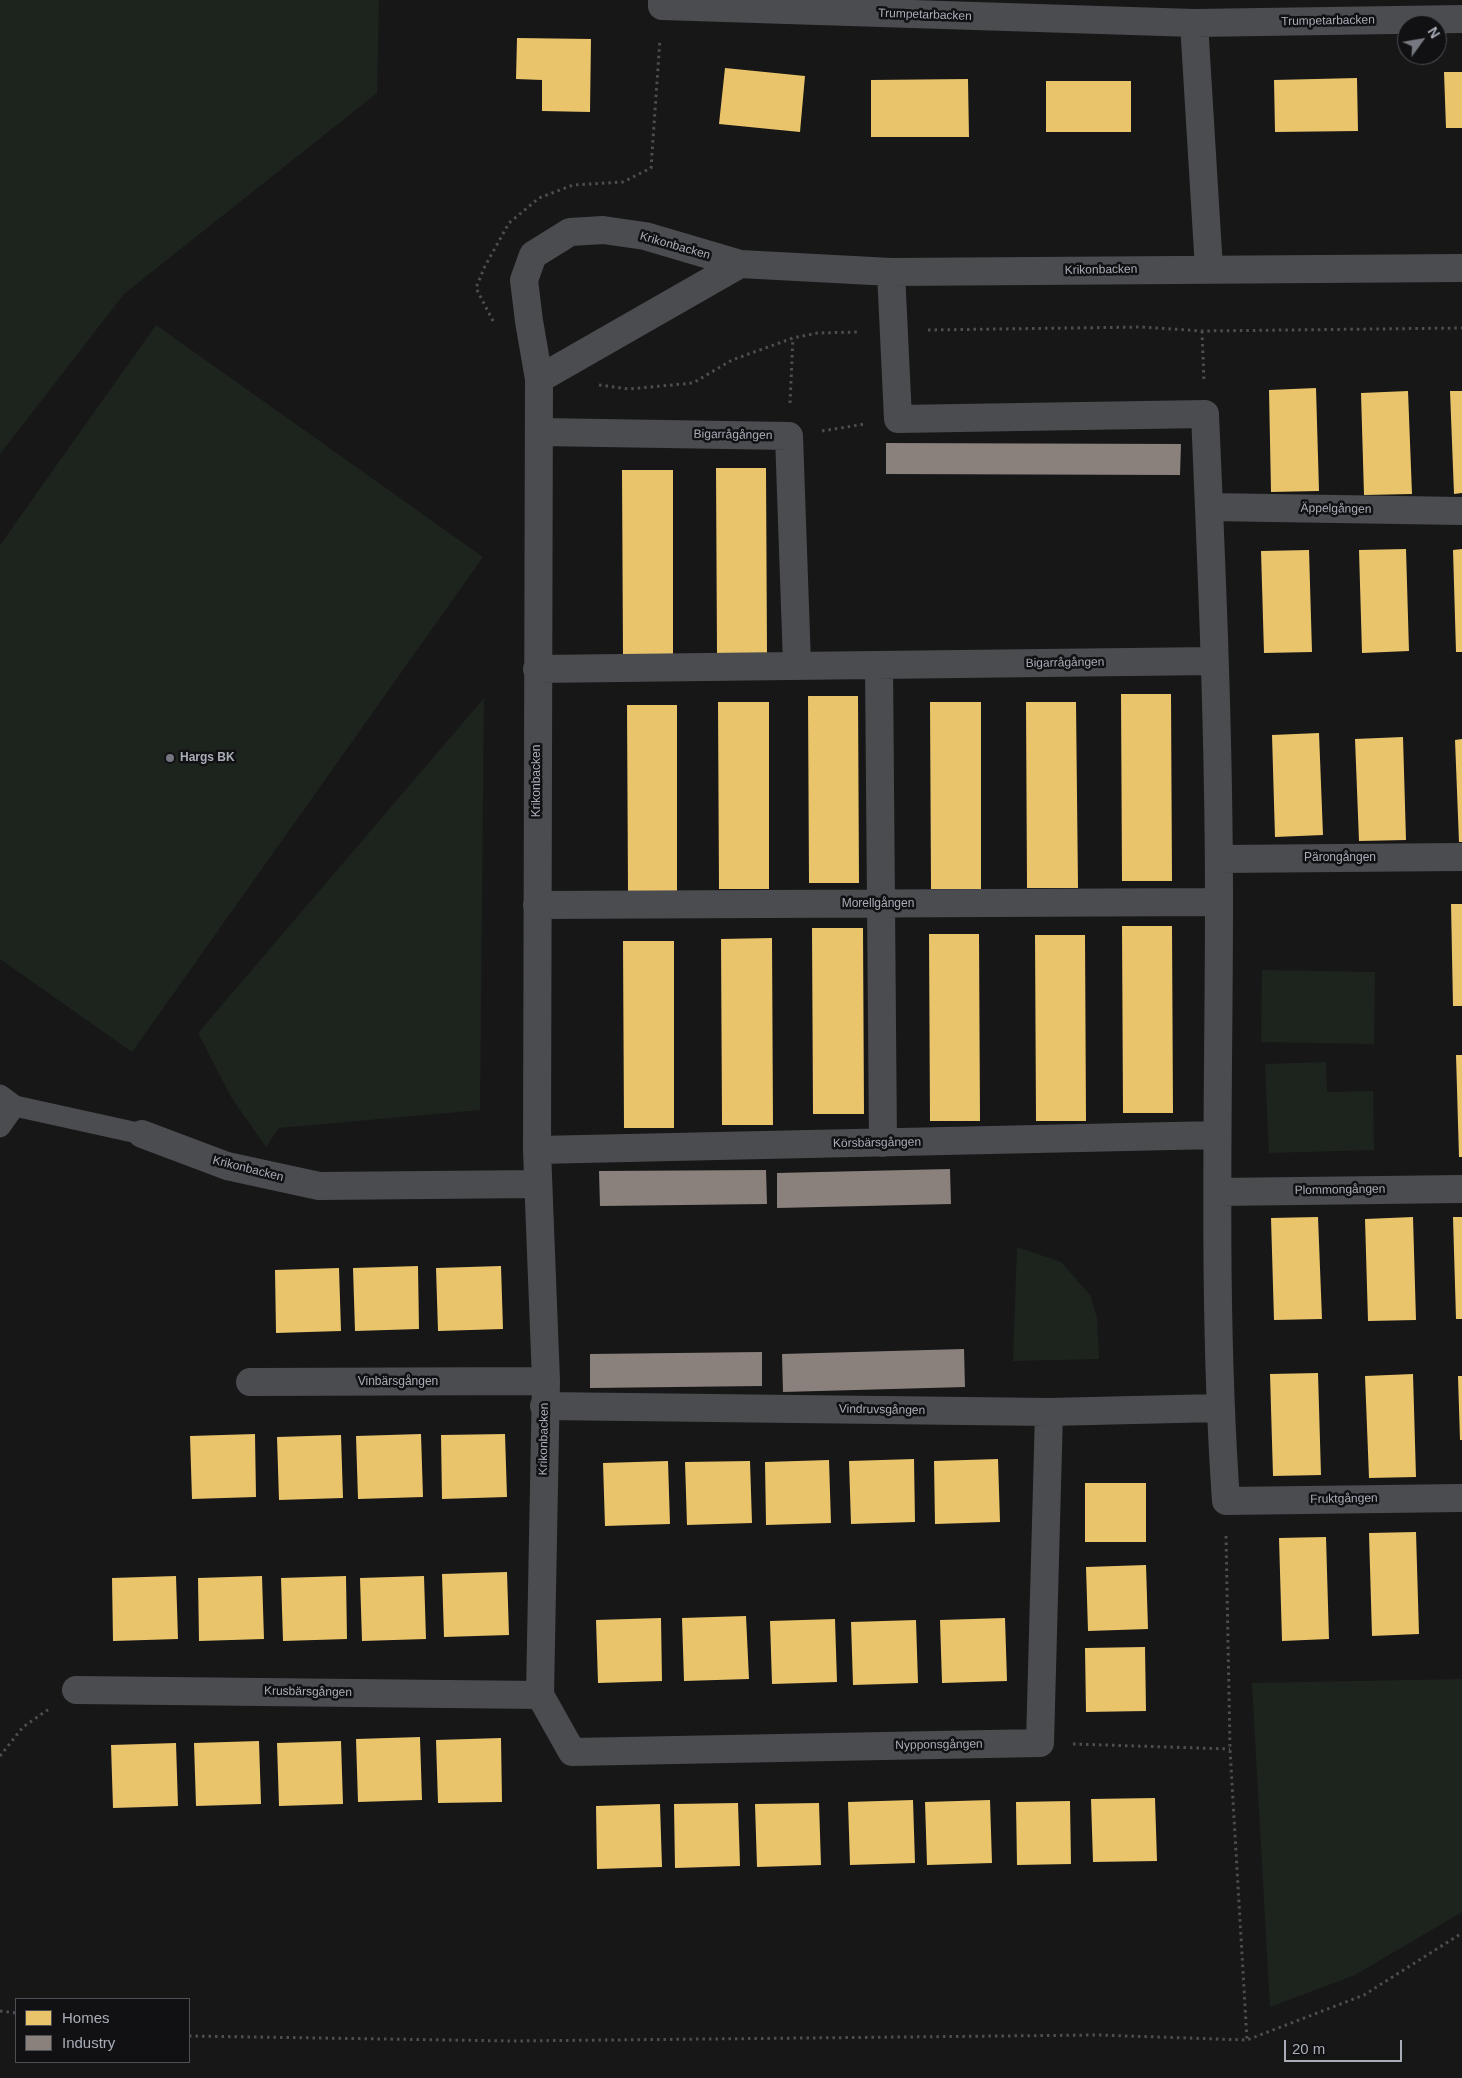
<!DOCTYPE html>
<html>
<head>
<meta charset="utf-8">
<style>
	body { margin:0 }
	#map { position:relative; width:1462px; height:2078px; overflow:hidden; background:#171717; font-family:Arial,sans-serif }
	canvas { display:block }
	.legend { position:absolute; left:15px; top:1998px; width:175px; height:65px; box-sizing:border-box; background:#111113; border:1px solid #4d4f55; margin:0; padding:6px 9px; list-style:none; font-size:15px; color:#a8adb8 }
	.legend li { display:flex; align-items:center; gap:10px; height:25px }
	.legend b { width:25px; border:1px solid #4d4f55 }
	.north { position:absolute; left:1397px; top:15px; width:50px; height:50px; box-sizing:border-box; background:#111113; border:1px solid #4d4f55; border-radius:50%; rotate:58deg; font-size:14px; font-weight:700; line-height:20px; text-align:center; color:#a8adb8 }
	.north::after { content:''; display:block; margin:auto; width:18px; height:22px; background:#757880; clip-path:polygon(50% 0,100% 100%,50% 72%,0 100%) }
	.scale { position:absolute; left:1284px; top:2040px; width:118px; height:22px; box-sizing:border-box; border:2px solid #a8adb8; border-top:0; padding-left:6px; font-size:15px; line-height:18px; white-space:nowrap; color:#a8adb8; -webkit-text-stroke:4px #111113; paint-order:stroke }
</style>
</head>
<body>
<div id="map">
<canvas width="1462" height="2078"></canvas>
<ul class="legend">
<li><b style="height:14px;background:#e9c46a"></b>Homes</li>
<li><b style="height:14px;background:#8a817c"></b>Industry</li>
</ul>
<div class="north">N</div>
<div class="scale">20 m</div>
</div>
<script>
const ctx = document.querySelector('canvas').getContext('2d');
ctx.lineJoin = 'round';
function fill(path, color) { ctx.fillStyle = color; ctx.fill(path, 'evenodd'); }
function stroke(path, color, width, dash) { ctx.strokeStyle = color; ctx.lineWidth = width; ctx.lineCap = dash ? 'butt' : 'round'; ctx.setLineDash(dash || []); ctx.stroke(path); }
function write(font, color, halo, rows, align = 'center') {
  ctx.font = font + ' Arial,sans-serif'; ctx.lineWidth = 5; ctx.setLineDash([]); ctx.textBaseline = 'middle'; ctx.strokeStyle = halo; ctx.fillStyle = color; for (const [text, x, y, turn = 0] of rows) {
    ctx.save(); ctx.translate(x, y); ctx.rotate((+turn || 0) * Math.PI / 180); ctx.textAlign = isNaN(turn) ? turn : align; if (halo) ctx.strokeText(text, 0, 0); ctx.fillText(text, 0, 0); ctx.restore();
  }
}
fill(new Path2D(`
	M0,0h379l-2,93 -253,201 -124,160z
	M156,325l327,232 -351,495 -132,-93v-414z
	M484,698l-4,412 -201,18 -13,19 -35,-50 -33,-64z
	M1262,970l113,2 -1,72 -113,-2z
	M1326,1062l1,30 46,-1 1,59 -105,3 -4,-89z
	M1017,1247l44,15 29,33 7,23 2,41 -86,2z
	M1462,1679v233l-107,63 -85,32 -18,-324z`), '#1d241e');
fill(new Path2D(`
	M517,38l74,1 -1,73 -48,-1v-31l-26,-1z
	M725,68l80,8 -5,56 -81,-8z
	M1444,72h18v56h-16z
	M1357,78l1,53 -83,1 -1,-52z
	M968,79l1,58h-98v-57z
	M1046,81h85v51h-85z
	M1316,388l3,103 -48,1 -2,-102z
	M1408,391l4,103 -48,1 -3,-102z
	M1450,391h12v102l-8,1z
	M716,468h50l1,186 -50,1z
	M622,470h51v187h-50z
	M1406,549l3,102 -47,2 -3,-103z
	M1462,549v103h-6l-3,-102z
	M1309,550l3,102 -48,1 -3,-102z
	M1121,694h50l1,187h-50z
	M808,696h50l1,187h-50z
	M718,702h51v187h-50z
	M930,702h51v187h-50z
	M1026,702h50l2,186h-51z
	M627,705h50v187h-49z
	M1319,733l4,102 -48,2 -3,-102z
	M1403,737l3,103 -47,1 -4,-102z
	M1462,739v103h-3l-4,-102z
	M1451,904h11v102h-9z
	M1122,926h50l1,187h-50z
	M812,928h51l1,186h-51z
	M929,934h50l1,187h-50z
	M1035,935h50l1,186h-50z
	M772,938l1,187h-51l-1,-186z
	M623,941h51v187h-50z
	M1456,1055h6v102h-3z
	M1318,1217l4,102 -48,1 -3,-102z
	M1413,1217l3,103 -48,1 -3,-102z
	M1453,1217h9v102h-6z
	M418,1266l1,63 -64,2 -2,-63z
	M501,1266l2,63 -65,2 -2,-63z
	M339,1268l2,63 -65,2 -1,-63z
	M1318,1373l3,102 -48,1 -3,-102z
	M1413,1374l3,103 -47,1 -4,-102z
	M1458,1376h4v64h-2z
	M255,1434l1,63 -64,2 -2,-63z
	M421,1434l2,63 -65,2 -2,-63z
	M505,1434l2,63 -65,2 -1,-64z
	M341,1435l2,63 -64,2 -2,-63z
	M914,1459l1,63 -64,2 -2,-63z
	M998,1459l2,63 -65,2 -1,-63z
	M829,1460l2,63 -65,2 -1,-63z
	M668,1461l2,63 -65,2 -2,-63z
	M750,1461l2,62 -65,2 -2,-63z
	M1085,1483h61v59h-61z
	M1416,1532l3,102 -47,2 -3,-103z
	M1326,1537l3,102 -47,2 -3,-103z
	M1146,1565l2,64 -60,2 -2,-64z
	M507,1572l2,63 -65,2 -2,-63z
	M176,1576l2,63 -65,2 -1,-63z
	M262,1576l2,63 -65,2 -1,-63z
	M346,1576l1,63 -64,2 -2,-63z
	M424,1576l2,63 -64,2 -2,-63z
	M746,1616l3,63 -65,2 -2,-63z
	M661,1618l1,63 -64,2 -2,-63z
	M1005,1618l2,63 -65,2 -2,-63z
	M835,1619l2,63 -65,2 -2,-63z
	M916,1620l2,63 -65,2 -2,-63z
	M1145,1647l1,64 -60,1 -1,-64z
	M420,1737l2,63 -64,2 -2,-63z
	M501,1738l1,64 -64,1 -2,-63z
	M259,1741l2,63 -65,2 -2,-63z
	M341,1741l2,63 -64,2 -2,-63z
	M176,1743l2,63 -65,2 -2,-63z
	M1155,1798l2,63 -64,1 -2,-63z
	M913,1800l2,63 -65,2 -2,-63z
	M990,1800l2,63 -65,2 -2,-63z
	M1070,1801l1,63 -54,1 -1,-63z
	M738,1803l2,63 -65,2 -1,-64z
	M819,1803l2,62 -64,2 -2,-63z
	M660,1804l2,63 -65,2 -1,-63z`), '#e9c46a');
fill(new Path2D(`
	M886,443l295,1 -1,31 -294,-1z
	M950,1169l1,35 -174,4v-35z
	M766,1170l1,34 -167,2 -1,-35z
	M964,1349l1,38 -182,5 -1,-38z
	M762,1352v34l-172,2v-34z`), '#8a817c');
stroke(new Path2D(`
	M493,321l-17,-33 9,-22 24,-43 30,-25 34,-13 50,-3 28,-14 9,-129
	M928,330l214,-3 60,4 260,-3
	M1202,331l2,50
	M599,385l30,4 64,-6 39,-23 61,-22 24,-5 42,-1
	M790,403l3,-65
	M822,431l43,-7
	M1226,1536l4,213 17,291
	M1073,1744l157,5
	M0,1756l23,-29 26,-18
	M0,2011l16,2
	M189,2036l323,5 586,-6 149,5 117,-45 98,-62`), '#4d4e52', 3, [2.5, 4]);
stroke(new Path2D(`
	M0,1095l15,11 127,28
	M0,1127l15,-21`), '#4b4c50', 21);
stroke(new Path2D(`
	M662,0v6l532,17
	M1209,269l-15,-246 268,-4
	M891,272l7,147 307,-5c7,161 14,324 14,486 0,200 -7,401 7,601l236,-3
	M539,379l201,-115
	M540,432l249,4 8,228
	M1209,507l253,4
	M879,665l4,478
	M537,669l676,-8
	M1219,859l243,-2
	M537,905l682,-3
	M142,1134l85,32 92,20 218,-2
	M537,1150l680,-15
	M1218,1192l244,-3
	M250,1382l296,-1
	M544,1406l505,6 170,-4
	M1049,1412l-9,331 -468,9 -32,-57 6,-314 -9,-231 2,-771 -10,-58 -5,-41 9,-25 37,-23 33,-2 42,6 95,28 151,8 571,-4
	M76,1690l464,5`), '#4b4c50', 28);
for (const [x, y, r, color] of [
	[170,758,5,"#757880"]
]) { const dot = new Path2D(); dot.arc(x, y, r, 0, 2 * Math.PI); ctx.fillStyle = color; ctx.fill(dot); stroke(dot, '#111113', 2); }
write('12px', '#a8adb8', '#111113', [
	["Trumpetarbacken",925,15,2],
	["Trumpetarbacken",1328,21,-1],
	["Krikonbacken",675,246,16],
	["Krikonbacken",1101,270,-1],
	["Bigarrågången",733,435,1],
	["Äppelgången",1336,509,1],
	["Bigarrågången",1065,663,-1],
	["Krikonbacken",537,781,-90],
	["Pärongången",1340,858],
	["Morellgången",878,904],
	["Körsbärsgången",877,1143,-1],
	["Krikonbacken",248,1169,14],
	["Plommongången",1340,1190,-1],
	["Vinbärsgången",398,1382],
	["Vindruvsgången",882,1410,1],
	["Krikonbacken",544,1439,-89],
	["Fruktgången",1344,1499,-1],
	["Krusbärsgången",308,1692,1],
	["Nypponsgången",939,1745,-1]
]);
write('bold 12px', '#a8adb8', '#111113', [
	["Hargs BK",180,758]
], 'left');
</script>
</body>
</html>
